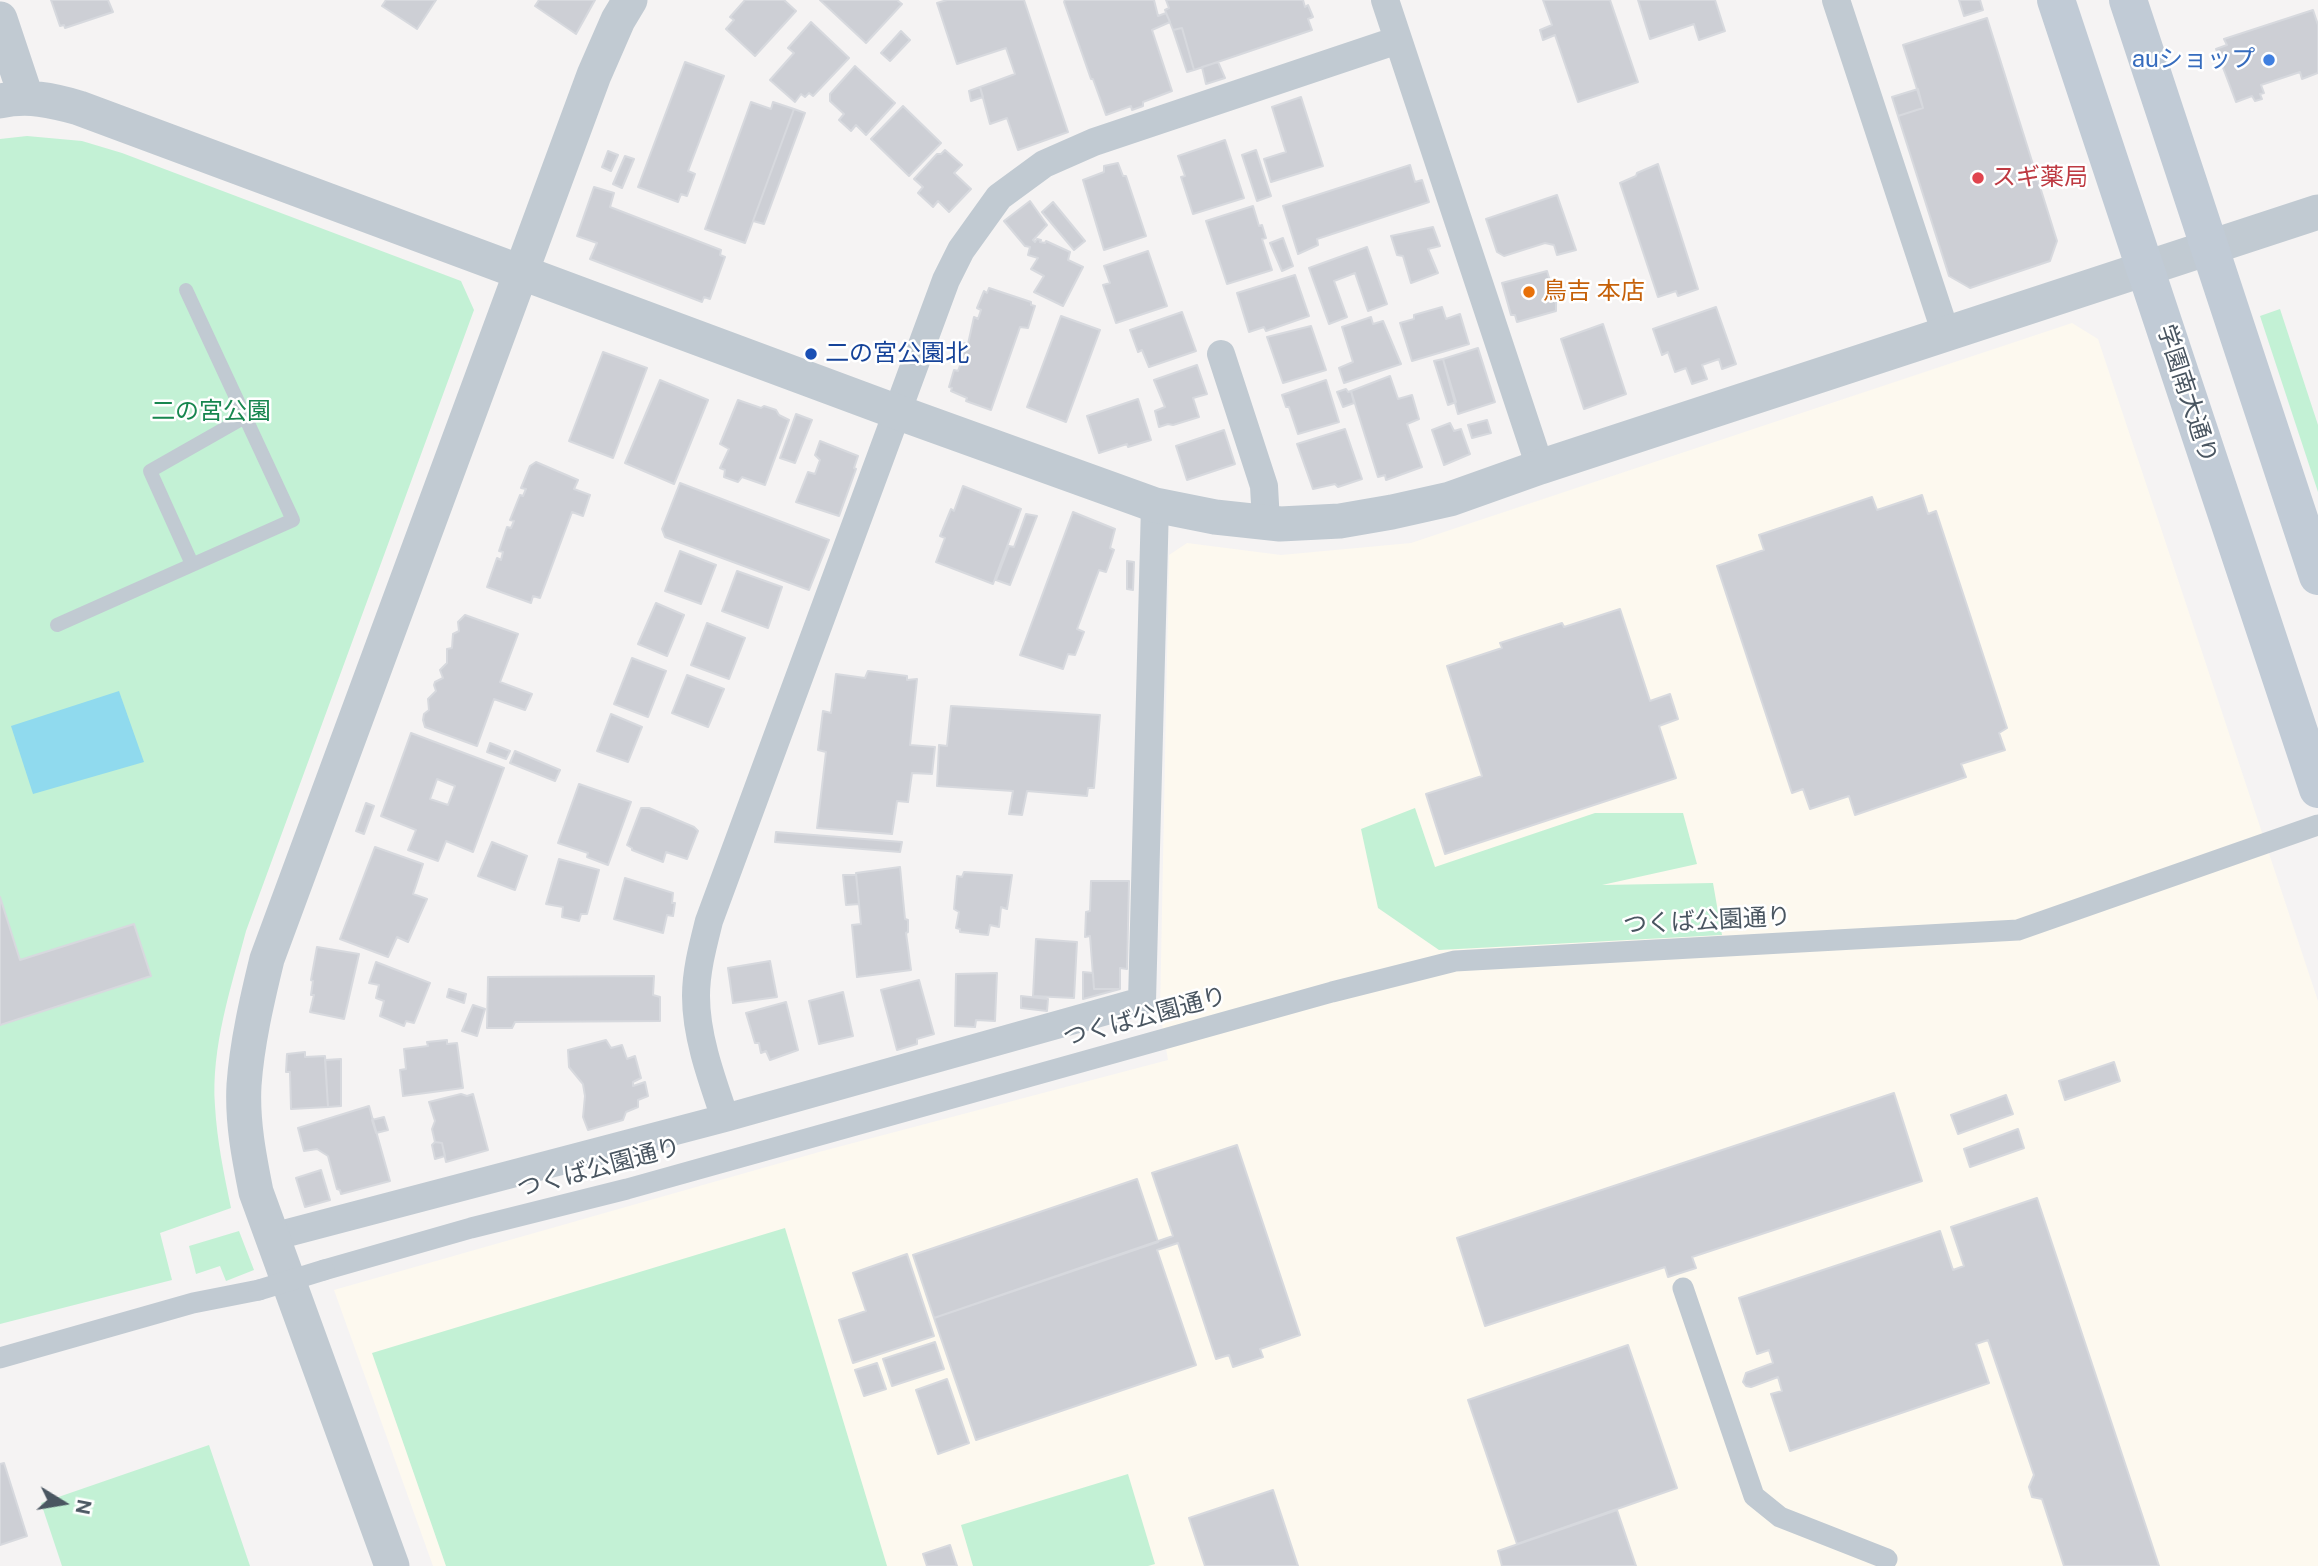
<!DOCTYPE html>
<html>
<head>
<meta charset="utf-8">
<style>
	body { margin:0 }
	#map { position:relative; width:2318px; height:1566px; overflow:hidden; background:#f5f3f3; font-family:"Public Sans",sans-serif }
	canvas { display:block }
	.north { position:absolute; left:28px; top:1468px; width:70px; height:70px; -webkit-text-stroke:5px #fff; paint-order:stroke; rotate:101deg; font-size:19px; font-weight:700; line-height:28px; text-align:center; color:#4a5661 }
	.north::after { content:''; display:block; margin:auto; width:24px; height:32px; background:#4a5661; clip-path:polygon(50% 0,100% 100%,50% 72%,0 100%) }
</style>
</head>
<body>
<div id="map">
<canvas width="2318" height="1566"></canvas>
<div class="north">N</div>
</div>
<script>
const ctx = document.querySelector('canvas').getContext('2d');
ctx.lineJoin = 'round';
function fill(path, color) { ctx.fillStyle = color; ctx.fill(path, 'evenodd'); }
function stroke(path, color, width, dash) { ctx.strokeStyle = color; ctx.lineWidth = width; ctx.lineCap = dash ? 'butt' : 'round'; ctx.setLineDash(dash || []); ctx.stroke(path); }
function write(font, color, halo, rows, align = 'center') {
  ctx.font = font + ' "Public Sans","Noto Sans JP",sans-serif'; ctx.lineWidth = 5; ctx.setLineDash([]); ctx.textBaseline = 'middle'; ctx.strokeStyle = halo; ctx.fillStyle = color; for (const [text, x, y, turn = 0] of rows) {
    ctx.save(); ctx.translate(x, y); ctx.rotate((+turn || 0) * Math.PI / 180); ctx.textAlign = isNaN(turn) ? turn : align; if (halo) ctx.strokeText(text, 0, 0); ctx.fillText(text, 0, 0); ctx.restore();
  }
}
fill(new Path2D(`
	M2072,323l26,16 220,662v565h-1885l-99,-276 485,-138 349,-92 -8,-48 9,-457 18,-12 94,12 130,-12z`), '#fdf9ef');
fill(new Path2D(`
	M27,136l55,5 40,12 339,128 13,29 -228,621c-15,57 -35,116 -31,175 2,35 9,68 16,102l-71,25 12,47 -172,44v-1185z
	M2280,309l38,116v67l-58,-176z
	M1415,808l20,59 160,-54h88l14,51 -95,21 111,-2 9,52 -283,15 -61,-42 -17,-79z
	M785,1228l102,338h-441l-74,-213z
	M239,1231l15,39 -28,11 -6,-15 -24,8 -7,-28z
	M209,1445l41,121h-188l-21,-63z
	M1128,1474l27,90 -7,2h-175l-12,-41z`), '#c3f1d5');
fill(new Path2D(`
	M119,691l25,71 -111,32 -22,-68z`), '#90daee');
const building = new Path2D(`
	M51,0h57l5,12 -48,16 -1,-3 -4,1z
	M386,0h50l-19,29 -35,-23z
	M539,0h56l-19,34 -41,-28z
	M745,0h39l12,11 -41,45 -29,-27 8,-9 -4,-3z
	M820,0h77l5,4 -36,39z
	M947,0h77l44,132 -50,18 -11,-32 -17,6 -10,-37 35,-13 -9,-26 -49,16 -20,-61z
	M1065,0h89l4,16 8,-3 4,9 -18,8 20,61 -29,11v4l-11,4 -1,-4 -25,9 -13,-36h-2l-27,-77z
	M1166,0h137l2,7 3,-2 5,12 -5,2 4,11 -118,40 -12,-42 -9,2 -8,-20 4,-2z
	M1543,0h67l28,82 -60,20 -23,-67 -12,5 -3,-10 12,-5z
	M1638,0h77l10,31 -26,9 -5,-16 -44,15z
	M1959,0h21l3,10 -19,6z
	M2313,10l5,15v48l-16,6 -2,-7 -39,13 3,8 -4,1 2,5 -7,2 -3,-5 -16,6 -20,-53 11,-4 -3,-6z
	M1987,18l70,223 -7,20 -80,27 -21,-12 -51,-160 25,-8 -20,-63z
	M811,22l38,36 -36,38 -4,-3 -4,4 -4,-3 -6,8 -25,-22 24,-27 -6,-5z
	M1182,28l12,42 -7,2 -14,-42z
	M901,31l9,9 -20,21 -9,-8z
	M685,62l39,14 -36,95 7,3 -8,22 -6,-2 -3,8 -40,-15z
	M1218,62l7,16 -19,6 -4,-17z
	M855,66l40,37 -29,32 -10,-10 -5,6 -12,-11 5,-6 -14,-13v-7z
	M980,87l3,10 -12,4 -2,-10z
	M1918,89l5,19 -25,8 -6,-19z
	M1301,97l22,69 -52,16 -7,-23 22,-7 -14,-45z
	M751,102l20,7 2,-7 21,7 -49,134 -40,-14z
	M903,106l38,37 -32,33 -38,-37z
	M794,109l11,4 -41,111 -11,-3z
	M1225,140l19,58 -51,16 -12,-37 4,-1 -7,-20z
	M945,150l17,15 -8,8 17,16 -22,23 -11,-11 -5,6 -15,-14 5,-6 -9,-8 23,-25h4z
	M1256,150l15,46 -14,5 -15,-46z
	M608,151l10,4 -7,16 -9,-4z
	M625,156l9,3 -12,29 -9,-4z
	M1118,163l5,13h3l20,60 -42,14 -21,-70 21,-8v-6z
	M1658,164l40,125 -20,7 -2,-5 -18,6 -38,-114 16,-7 1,-3z
	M1410,165l5,17 7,-2 7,22 -112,37 1,6 -20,9 -15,-48z
	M594,187l20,6 -4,14 111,43 -1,5 5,2 -15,42 -6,-2 -2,5 -112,-43 7,-16 -20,-7z
	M1557,195l19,55 -19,5 -3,-10 -9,-2 -41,13 -7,-4 -11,-33z
	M1030,201l17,24 -14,15 2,2 2,-3 4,1 -1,2 5,1 1,-2 24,11 -2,8 15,7 -20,39 -29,-14 10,-16 -13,-7 7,-11 -10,-3 2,-8 -5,-1 -21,-25z
	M1053,202l32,39 -11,9 -32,-38z
	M1253,206l6,20 3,-1 4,13 -4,1 10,31 -45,14 -21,-63z
	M1433,227l7,19 -12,3 10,24 -27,10 -8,-27 -6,-1 -6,-19z
	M1283,238l10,28 -11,5 -12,-28z
	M1367,247l20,57 -19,7 -13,-38 -21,8 13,36 -18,7 -20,-56z
	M1148,251l19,55 -51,17 -13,-38 7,-2 -6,-17z
	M1547,271l9,30v10l-39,11 -2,-7h-4l-9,-32z
	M1295,275l14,41 -43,15 -2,-4 -15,5 -12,-39z
	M989,288l42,14v3l4,1 -7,22 -8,-1 -29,83 -25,-9 1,-3 -16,-7 1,-3 -3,-1 5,-17 4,1 4,-11 -3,-1 5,-16 4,1 6,-27 4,2 3,-9 -4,-2 7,-17 3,2z
	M1442,307l4,12 14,-5 9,30 -57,17 -12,-38 14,-4v-4z
	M1716,307l20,57 -14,5 -3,-10 -17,6 5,14 -15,5 -6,-16 -11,4 -7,-20 -6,3 -9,-26z
	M1182,312l14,39 -47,16 -7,-17 -4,2 -8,-22z
	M1061,316l39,14 -34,92 -39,-15z
	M1371,317l2,7 10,-3 18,43 -57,19 -5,-15 14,-6 -11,-35z
	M1603,324l23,70 -42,15 -23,-70z
	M1311,326l15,44 -43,13 -16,-46z
	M1478,348l17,54 -37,12 -15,-55z
	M603,352l44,16 -34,90 -44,-17z
	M1443,359l13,43 -8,3 -14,-44z
	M1197,365l10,29 -14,4 6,19 -26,8 -5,-1 -9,3 -4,-16 10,-4 -11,-27z
	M1390,376l8,23 14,-4 7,24 -12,5 15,43 -36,13 -1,-5 -7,2 -27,-86z
	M660,380l48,20 -34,84 -49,-21z
	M1326,380l13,42 -41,12 -9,-27h-3l-4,-12z
	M1346,389l2,3 3,-1 3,12 -11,4 -6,-15z
	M1138,399l13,41 -23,7 -1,-3 -28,9 -12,-37z
	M738,400l23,8 3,-2 12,4 3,5 10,5 -24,65 -23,-8 -4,5 -14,-5 1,-7 -5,-2 9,-19 -9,-5z
	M796,414l16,6 -17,43 -15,-5z
	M1487,420l4,13 -19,5 -4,-13z
	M1450,423l4,8 7,-2 9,25 -26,11 -12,-35z
	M1345,429l17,50 -24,8 -3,-3 -22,5 -16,-45z
	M1224,430l11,34 -48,16 -11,-34z
	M820,441l38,15 -4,12 2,1 -17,47 -43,-14 12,-30 7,2 5,-14 -5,-5z
	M536,462l42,18 -4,9 16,6 -7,21 -11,-4 -32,86 -7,-2 -2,7 -44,-16 10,-29 4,2 2,-8 -4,-1 8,-24 4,1 3,-7 -4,-1 10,-25 3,1 3,-7 -5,-1 9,-22z
	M680,483l149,57 -20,50 -144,-53 -3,-8z
	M963,486l58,23 -28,75 -57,-22 9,-24 -5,-2 11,-27 3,2z
	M1922,495l6,19 8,-3 71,217 -8,5 6,17 -44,14 5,13 -111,38 -6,-19 -39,13 -7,-20 -11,4 -75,-227 47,-16 -5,-15 113,-38 5,13z
	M1073,512l42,17 -5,19 4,2 -8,22 -7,-2 -22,59 7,3 -9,23 -7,-1 -5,15 -43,-14z
	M1026,514l11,2 -27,69 -14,-5 13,-34 5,1z
	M680,551l36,14 -15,39 -36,-13z
	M1127,561l7,1 -1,28 -6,-1z
	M737,571l45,16 -14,41 -46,-17z
	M656,603l28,12 -17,41 -29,-12z
	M1620,609l30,92 20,-7 8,25 -19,7 17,52 -231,76 -19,-60 56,-18 -35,-110 55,-18 -2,-5 62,-20 2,4z
	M465,615l53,19 -18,48 32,12 -7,16 -31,-11 -17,47 -52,-19 -2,-7 1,-6 5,-4 -1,-11 8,-8 -2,-6 1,-3 8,-4 -3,-8 7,-7v-14l5,-1 1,-14 6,-3 -1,-9z
	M707,623l38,15 -16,41 -38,-14z
	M632,658l34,13 -18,46 -34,-13z
	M868,671l39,5v4l10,-1 -7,66 25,2 -3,27 -20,-1 -4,29 -11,-1 -5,33 -75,-6 9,-76 -8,-2 5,-39 8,2 5,-39 29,4z
	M687,675l37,14 -16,38 -36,-14z
	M951,706l149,9 -6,73h-6l-1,8 -60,-5 -5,24 -13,-1 4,-23 -76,-5 2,-41 8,1z
	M611,714l31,13 -14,35 -31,-11z
	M411,733l93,35 -31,84 -27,-11 -8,20 -30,-11 8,-20 -35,-14zM437,779l18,7 -7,19 -18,-6z
	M490,743l20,8 -4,8 -19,-7z
	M515,751l45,19 -5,11 -45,-18z
	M579,784l52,18 -23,63 -21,-8 1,-4 -30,-10z
	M366,803l8,3 -10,28 -8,-3z
	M641,808h8l45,19 4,4 -11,28 -21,-7 -3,10 -31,-12v-2l-5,-3z
	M776,832l126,10 -2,10 -125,-10z
	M492,842l35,14 -12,34 -37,-14z
	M375,847l48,17 -10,30 14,5 -19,43 -11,-5 -9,20 -48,-18z
	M559,859l40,11 -12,44h-6l-2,7 -17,-4 1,-10 -17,-3z
	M900,867l5,52 3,1v12l-2,1 5,37 -54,7 -5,-52 9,-1 -5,-51z
	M964,872l48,3 -5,34 -6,-2 -2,20 -9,-2 -2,10 -28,-3v-3l-4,-1 3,-16 -5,-3 3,-33 5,1z
	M843,875h13l3,29 -13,1z
	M625,878l48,15 -1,10h3l-2,13 -6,-1 -4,18 -49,-14z
	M1091,881h38l-2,88 -7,-1v21h-26l-4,-53 -5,1 1,-25 4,-1z
	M0,897l20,63 114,-36 17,52 -151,49z
	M1036,939l41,3 -3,56 -41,-2z
	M317,947l42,7 -15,65 -34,-7 4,-17h-3l2,-14 -2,-1z
	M770,961l7,36 -44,6 -5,-35z
	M376,962l54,21 -16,40 -8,-2 -2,5 -24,-10 4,-15 -8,-3 3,-13 -10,-2z
	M1083,972l10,1 1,16h26l-37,10z
	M997,973l-2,48 -19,-1 -1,7 -20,-1 1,-52z
	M654,976l-1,19 7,2v24l-145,1 -3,6h-25l1,-51z
	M919,980l15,54 -17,5v5l-20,6 -16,-60z
	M449,989l17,5 -2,9 -17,-6z
	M843,992l10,44 -34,8 -10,-43z
	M1021,996l27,3 -1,12 -26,-3z
	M786,1002l12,48 -28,10 -4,-9 -5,2 -2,-10h-4l-9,-30z
	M473,1005l12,4 -8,27 -15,-5z
	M447,1040v4l10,-1 6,45 -60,8 -3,-26 6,-1 -2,-20 24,-3 -1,-4z
	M606,1040l5,8 11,-3 5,14 8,-3 6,22 -8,4v4l12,-4 3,14 -10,4v7l-12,5 -3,8 -35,10 -5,-13 2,-21 -2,-12 -14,-17 -1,-17z
	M305,1052v5l20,-1 3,51 -37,2 -1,-37h-4l1,-18z
	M341,1059v47l-13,1 -3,-47z
	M2114,1062l6,19 -55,19 -6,-19z
	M1894,1093l28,88 -230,76 4,11 -28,9 -3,-10 -180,59 -28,-88z
	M461,1094l6,2 6,-2 15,56 -42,12 -4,-19 -7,-1 -3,-13 3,-8 -6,-19z
	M2006,1095l7,19 -55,20 -7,-19z
	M369,1106l21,75 -49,13 -1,-4 -3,-1 -9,-33 -11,-7 -13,2 -6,-23z
	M384,1117l4,13 -12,3 -4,-13z
	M2018,1129l6,19 -54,19 -6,-18z
	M435,1142l7,1 3,13 -10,3 -3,-14z
	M1237,1145l63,190 -40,14 3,8 -30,10 -4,-12 -13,4 -38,-116 -21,7 39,115 -220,75 -42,-122 239,-82 -21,-63z
	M321,1170l9,30 -25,7 -9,-29z
	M1137,1179l21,63 -224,76 -21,-63z
	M2037,1198l122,368h-95l-22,-67 -10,-2 -3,-10 5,-12 -46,-135 -12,4 13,39 -199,68 -19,-57 11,-3 -4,-14 -27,10 -5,-1 -3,-4 3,-9 27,-10 -4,-13 -12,4 -18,-56 201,-67 13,39 11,-4 -13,-39z
	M907,1254l27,82 -81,27 -14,-43 27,-9 -13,-38z
	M935,1342l9,27 -52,17 -9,-27z
	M1628,1345l49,143 -160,56 -49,-144z
	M877,1363l9,26 -22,7 -9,-26z
	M947,1379l22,64 -31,11 -22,-64z
	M4,1463l23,73 -27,9v-81z
	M1273,1490l25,76h-93l-16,-48z
	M1617,1510l19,56h-134l-4,-15z
	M950,1545l7,21h-30l-4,-12z`);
fill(building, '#cdcfd5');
stroke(building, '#d7d9de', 2);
stroke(new Path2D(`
	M192,564l-42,-93 95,-54
	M57,625l236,-105 -107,-230`), '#c1cad2', 14);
stroke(new Path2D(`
	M324,1270l147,-42 156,-39 705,-197 123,-31 563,-31 300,-105
	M1683,1288l71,208 26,21 107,42
	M0,1358l193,-55 66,-13`), '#c1cad2', 21);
stroke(new Path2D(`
	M1385,0l155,467
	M1836,0l110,334
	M1221,354l43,132 2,36
	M725,1118c-13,-38 -29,-81 -29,-122 0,-25 7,-51 13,-75l237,-641 15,-30 38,-53 45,-33 50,-22 304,-102
	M272,1237l453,-119 417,-117 13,-496`), '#c1cad2', 28);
stroke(new Path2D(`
	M0,19l26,78
	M0,101c27,-6 52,-1 79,7l818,304 258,93 60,12 65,7 60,-3 52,-9 58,-13 90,-32 778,-255
	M392,1566l-136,-374c-7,-35 -14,-71 -12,-107 3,-42 13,-85 23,-126l327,-884 24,-55 12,-20`), '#c1cad2', 35);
stroke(new Path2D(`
	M2056,0l262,789
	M2128,0l190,576`), '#c1cbd6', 38);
stroke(new Path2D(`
	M259,1290l65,-20`), '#c1cad2', 21);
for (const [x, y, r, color] of [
	[2269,60,7,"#3f7fe0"],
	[1978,178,7,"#e0444e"],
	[1529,292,7,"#e8710a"],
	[811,354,7,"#1a4fb4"]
]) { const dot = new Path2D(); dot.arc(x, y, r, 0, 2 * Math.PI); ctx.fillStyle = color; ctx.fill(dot); stroke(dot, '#fff', 2.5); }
write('24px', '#366cbe', '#fff', [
	["auショップ",2255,60]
], 'right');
write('24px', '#be3a42', '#fff', [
	["スギ薬局",1992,178]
], 'left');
write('24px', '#c56008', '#fff', [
	["鳥吉 本店",1543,292]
], 'left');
write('24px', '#164399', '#fff', [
	["二の宮公園北",825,354]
], 'left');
write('24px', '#4a5661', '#fff', [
	["学園南大通り",2187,394,72],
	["つくば公園通り",1707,921,-3],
	["つくば公園通り",1145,1017,-15],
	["つくば公園通り",599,1168,-15]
]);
write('24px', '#17864f', '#fff', [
	["二の宮公園",211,412]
]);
</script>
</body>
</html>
